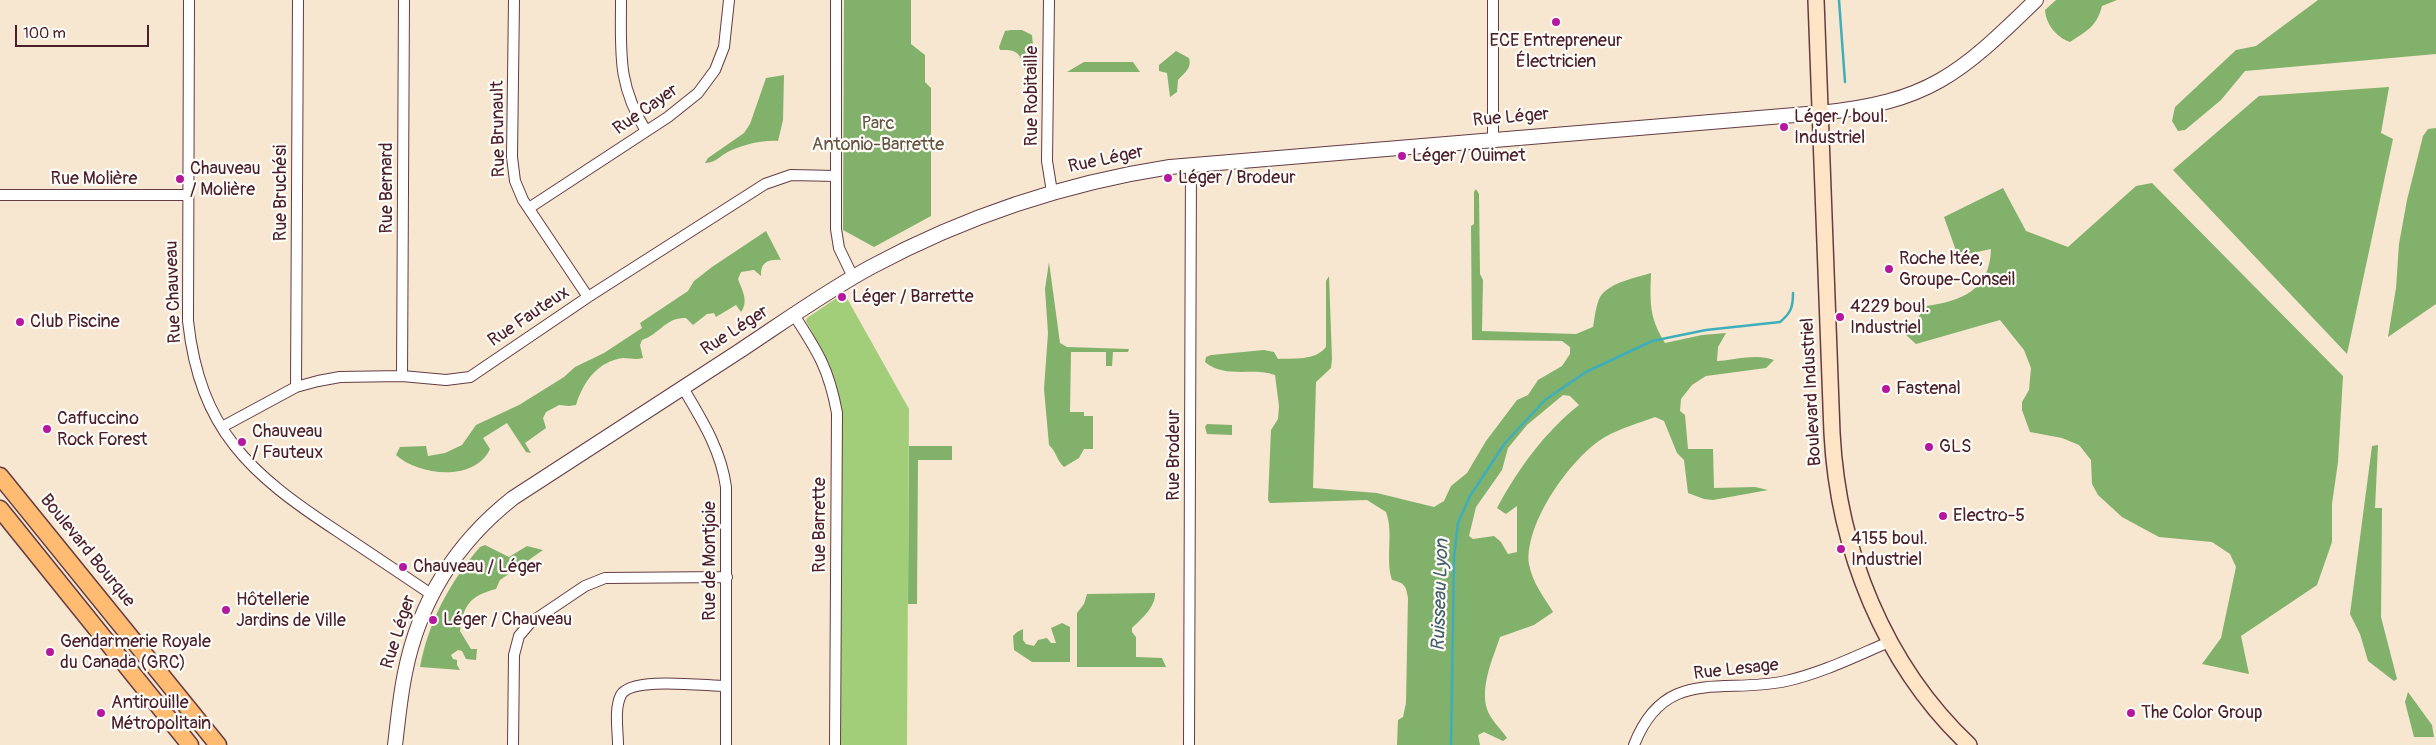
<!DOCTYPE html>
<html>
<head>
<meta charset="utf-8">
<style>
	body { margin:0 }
	#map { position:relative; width:2436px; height:745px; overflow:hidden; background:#f7e6d0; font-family:Pangolin,sans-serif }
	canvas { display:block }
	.scale { position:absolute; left:15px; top:25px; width:134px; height:22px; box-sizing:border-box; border:2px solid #4a1f2b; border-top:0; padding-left:6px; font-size:15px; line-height:18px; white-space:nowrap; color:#4a1f2b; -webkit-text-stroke:4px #fdfcf7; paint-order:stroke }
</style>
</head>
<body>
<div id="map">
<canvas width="2436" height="745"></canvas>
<div class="scale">100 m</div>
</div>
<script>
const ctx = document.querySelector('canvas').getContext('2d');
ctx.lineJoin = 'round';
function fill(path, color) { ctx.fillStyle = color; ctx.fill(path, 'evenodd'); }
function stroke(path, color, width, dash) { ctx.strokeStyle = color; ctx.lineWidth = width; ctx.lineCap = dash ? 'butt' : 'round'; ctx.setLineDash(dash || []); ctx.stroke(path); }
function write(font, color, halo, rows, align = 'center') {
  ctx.font = font + ' Pangolin,sans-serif'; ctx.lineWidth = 4.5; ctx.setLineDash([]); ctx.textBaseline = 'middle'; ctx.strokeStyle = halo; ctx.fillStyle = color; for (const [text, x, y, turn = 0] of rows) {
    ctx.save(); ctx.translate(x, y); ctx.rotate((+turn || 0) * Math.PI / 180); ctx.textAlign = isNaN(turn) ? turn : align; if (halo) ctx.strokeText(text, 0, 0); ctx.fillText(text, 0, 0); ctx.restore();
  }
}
fill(new Path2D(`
	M844,293l65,116 -2,336h-66v-337l-5,-23 -7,-21 -23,-43 1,-3z`), '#a2ce7a');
fill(new Path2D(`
	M844,0h67v44l14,11v27l6,6v128l-57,31 -31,-17z
	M2056,0h61l-15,6c-5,20 -15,25 -32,36 -14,-5 -24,-18 -25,-32z
	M2318,0h118v54l-191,17 -24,29 -36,30 -7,1 -6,-10 3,-14 61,-57 20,-4z
	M1011,30h11l10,5 3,33 -4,6 -5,-1c-6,-17 -5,-24 -26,-23l-1,-3 6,-16z
	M1176,51l13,7c3,11 -5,15 -11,22l-1,12 -7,5 -3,-24 -8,-2v-6z
	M1084,62h49l7,10h-73z
	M784,75l-1,45 -5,21c-15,-1 -32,3 -46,9 -11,4 -15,13 -27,13l3,-5 36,-25 6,-9 16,-46z
	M2389,87l-8,46 12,6 -46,215 -174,-184 86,-74z
	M2436,128v176l-48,33 8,-49 3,-44 8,-44 16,-64 5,-7z
	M2152,183l191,193 -5,86 -6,42v38l-15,43 -76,51 8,38 -47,-10 19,-26 15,-71 -6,-13 -18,-12 -53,-5 -37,-20 -24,-22 -6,-11 -1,-24 -12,-15 -17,-7 -32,-6 -8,-22v-8l7,-12 2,-22 -7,-18 -24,-30 -84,24 -10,-9 20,-29c36,-5 64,-16 65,-57l-33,7 -14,-39 59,-29 23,43 42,16 68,-61z
	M1476,189l3,5 1,80 3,6 -1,51 94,3 17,-7c2,-10 3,-27 10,-34 12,-12 33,-15 48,-20 -1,30 -2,44 14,70l37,-8 24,-2 -8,14 -1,14c17,-1 41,-8 57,-1l-8,8 -60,8 -14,9 -11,14 -1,12 5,4 3,34h25l1,39 41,-1 13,3 -55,10 -9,-1 -16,-6 -4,-33 -7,-7 -13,-32 -9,-4c-16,6 -34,11 -50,20 -34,20 -81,87 -76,127 3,18 15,33 24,48l-19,13 -34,12c-7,21 -20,49 -13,72 3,10 14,20 20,29l-4,3 -19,-9 -6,3 2,10h-83l1,-25 5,-3 3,-14 2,-105c-2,-12 -3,-15 -16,-18 -7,-22 2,-46 -6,-68l-19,-12 -97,3 -2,-3 3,-70 7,-11 1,-13 -4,-31c-22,-8 -51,4 -70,-13l1,-5 5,-2 53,-5 10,2 4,7c16,-1 37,2 48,-12v-66l3,-5 3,83 -1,9 -15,14 -3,106 64,5 57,14 10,-6 7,-15 16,-13 19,-32 31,-41 11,-5 10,-15 24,-14 8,-12v-7l-8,-6 -90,-1 -1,-114 3,-2v-32zM1563,395l7,1 9,9c-35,28 -61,64 -82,103l9,6 11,-8v46l-9,2 -7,-12 -7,-6 -21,3 -4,-3 7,-29 26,-37 6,-22 19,-23z
	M766,231l15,29c-12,-1 -21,2 -20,16l-7,-6 -13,2 -3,7c4,11 11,22 3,33l-5,-7 -20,12 -2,-4 -7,1 -14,11 -7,-7c-20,-1 -26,16 -44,22l-2,5 3,13c-7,2 -13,0 -20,0 -25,3 -40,24 -47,47l-7,1 -10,-1 -13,7 -3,6 3,10 -21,15 6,10 -5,-1 -19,-29 -24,15 7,11c-15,33 -71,27 -94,6l4,-8 26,-1 2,10 17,-3 17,-8 14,-20 43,-20 45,-28 11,-10 29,-14 38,-25 -2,-5 48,-32 6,-10 18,-14z
	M1049,262l11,81 7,4 62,2 -1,3h-15l-1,14h-6v-14h-35l-1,60h14v4h9v33h-9l-5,9 -15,9c-8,-7 -7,-15 -15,-22l-5,-56 4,-56 -3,-44z
	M1207,424l25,1v10l-25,-1 -2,-7z
	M2378,445l-3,63h7l-1,109 16,62 -3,2 -26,-20 -8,-27 -10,-20 22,-168z
	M909,446h43v14h-34l-1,144h-9z
	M485,545l24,12 18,-11 16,4 -43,30 -4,9c-26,7 -33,16 -36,42l11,18h6l-1,11 -10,-1 -4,-8 -4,-1 -7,5 2,4 4,1v5l3,5 -40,-3c9,-46 29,-84 60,-120z
	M1155,593c1,14 -14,26 -23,35v4l4,5v20l26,1 4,9h-89v-54l7,-9 3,-10z
	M1062,623l8,4v35h-38l-18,-12 -1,-14 4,-4 6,-3v11l3,4 8,2 4,-6 9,-2 4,5h5l-5,-15z
	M2408,692l24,33 2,12h-20l-9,-35z`), '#81b16a');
stroke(new Path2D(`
	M1839,0l6,82
	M1451,745l3,-189 4,-33 12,-27 35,-53 40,-43 41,-28 66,-31 54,-11 74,-8c11,-9 13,-15 13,-29`), '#3eaeba', 2.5);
const minor = new Path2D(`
	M189,0l-1,321c12,109 62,153 149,210 31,21 63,42 94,63
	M514,0l-2,157 3,24 8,19 65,97
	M621,0c0,53 -4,84 25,131
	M836,0v229l3,19 14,29
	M1049,0l-2,161 5,31
	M1493,138v-138
	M0,195h188
	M529,208l139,-91 30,-24 17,-23 9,-23 5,-47
	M794,315c24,37 35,54 43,98l-2,332
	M402,376l2,-376
	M296,387l2,-387
	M683,388c19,32 38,62 43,99v258
	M222,427l74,-40 22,-6 22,-4 62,-1 44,4 24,-3 118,-80 177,-113 26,-9 45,1
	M513,745l1,-90 5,-19 11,-13 55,-37 20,-8 122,-1
	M618,745c0,-15 -4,-36 3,-50 10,-19 84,-9 105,-9
	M1189,745l2,-581
	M1634,745c31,-80 90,-50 152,-64 36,-8 70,-25 103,-39`);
const tertiary = new Path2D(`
	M395,745c3,-24 5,-48 10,-72 14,-71 51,-130 108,-175 75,-48 150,-97 225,-146 44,-29 87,-60 133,-85 93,-50 195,-84 299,-100l649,-54c110,-11 140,-38 217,-113`);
const secondary = new Path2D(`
	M1816,0l16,433c6,116 52,232 137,312`);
const primary = new Path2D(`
	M0,476l218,269
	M0,509l190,236`);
stroke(minor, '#643d44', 12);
stroke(tertiary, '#643d44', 16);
stroke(secondary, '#643d44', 18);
stroke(primary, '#643d44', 19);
stroke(minor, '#fff', 10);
stroke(tertiary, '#fff', 14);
stroke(secondary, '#ffe4c6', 15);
stroke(primary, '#ffbb71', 16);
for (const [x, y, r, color] of [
	[1556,22,5,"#b5179e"],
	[1784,127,5,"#b5179e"],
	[1402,156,5,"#b5179e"],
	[1168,178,5,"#b5179e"],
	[180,179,5,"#b5179e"],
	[1889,269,5,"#b5179e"],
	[842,297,5,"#b5179e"],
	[1840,317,5,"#b5179e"],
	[20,322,5,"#b5179e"],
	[1886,389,5,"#b5179e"],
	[47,429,5,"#b5179e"],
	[242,442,5,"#b5179e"],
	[1929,447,5,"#b5179e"],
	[1943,516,5,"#b5179e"],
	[1841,549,5,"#b5179e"],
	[403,567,5,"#b5179e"],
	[226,610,5,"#b5179e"],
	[433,620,5,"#b5179e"],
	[50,652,5,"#b5179e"],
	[101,713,5,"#b5179e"],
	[2131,713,5,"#b5179e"]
]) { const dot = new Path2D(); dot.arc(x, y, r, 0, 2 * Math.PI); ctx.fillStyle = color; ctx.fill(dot); stroke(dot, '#fdfcf7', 2); }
write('18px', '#4a1f2b', '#fdfcf7', [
	["ECE Entrepreneur",1556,41,"center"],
	["Électricien",1556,62,"center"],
	["Léger / boul.",1794,117],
	["Industriel",1794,138],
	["Léger / Ouimet",1412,156],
	["Chauveau",190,169],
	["/ Molière",190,190],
	["Léger / Brodeur",1178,178],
	["Roche ltée,",1899,259],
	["Groupe-Conseil",1899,280],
	["Léger / Barrette",852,297],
	["4229 boul.",1850,307],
	["Industriel",1850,328],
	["Club Piscine",30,322],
	["Fastenal",1896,389],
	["Caffuccino",57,419],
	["Rock Forest",57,440],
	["Chauveau",252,432],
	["/ Fauteux",252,453],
	["GLS",1939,447],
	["Electro-5",1953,516],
	["4155 boul.",1851,539],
	["Industriel",1851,560],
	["Chauveau / Léger",413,567],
	["Hôtellerie",236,600],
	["Jardins de Ville",236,621],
	["Léger / Chauveau",443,620],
	["Gendarmerie Royale",60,642],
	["du Canada (GRC)",60,663],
	["Antirouille",111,703],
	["Métropolitain",111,724],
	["The Color Group",2141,713]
], 'left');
write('18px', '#4a1f2b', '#fdfcf7', [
	["Rue Robitaille",1032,96,-90],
	["Rue Cayer",646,110,-35],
	["Rue Léger",1511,118,-5],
	["Rue Brunault",499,129,-91],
	["Rue Léger",1106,160,-12],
	["Rue Molière",94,179],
	["Rue Bernard",387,188,-90],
	["Rue Bruchési",281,193,-90],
	["Rue Chauveau",174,292,-92],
	["Rue Fauteux",529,317,-34],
	["Rue Léger",735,331,-33],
	["Boulevard Industriel",1812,392,-93],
	["Rue Brodeur",1174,455,-90],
	["Rue Barrette",820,525,-90],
	["Boulevard Bourque",87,551,51],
	["Rue de Montjoie",710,561,-90],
	["Rue Léger",399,632,-72],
	["Rue Lesage",1736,670,-6]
]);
write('18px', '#645443', '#fdfcf7', [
	["Parc",878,124],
	["Antonio-Barrette",878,145]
]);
write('italic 19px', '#455f6b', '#fdfcf7', [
	["Ruisseau Lyon",1441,595,-88]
]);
</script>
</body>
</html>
